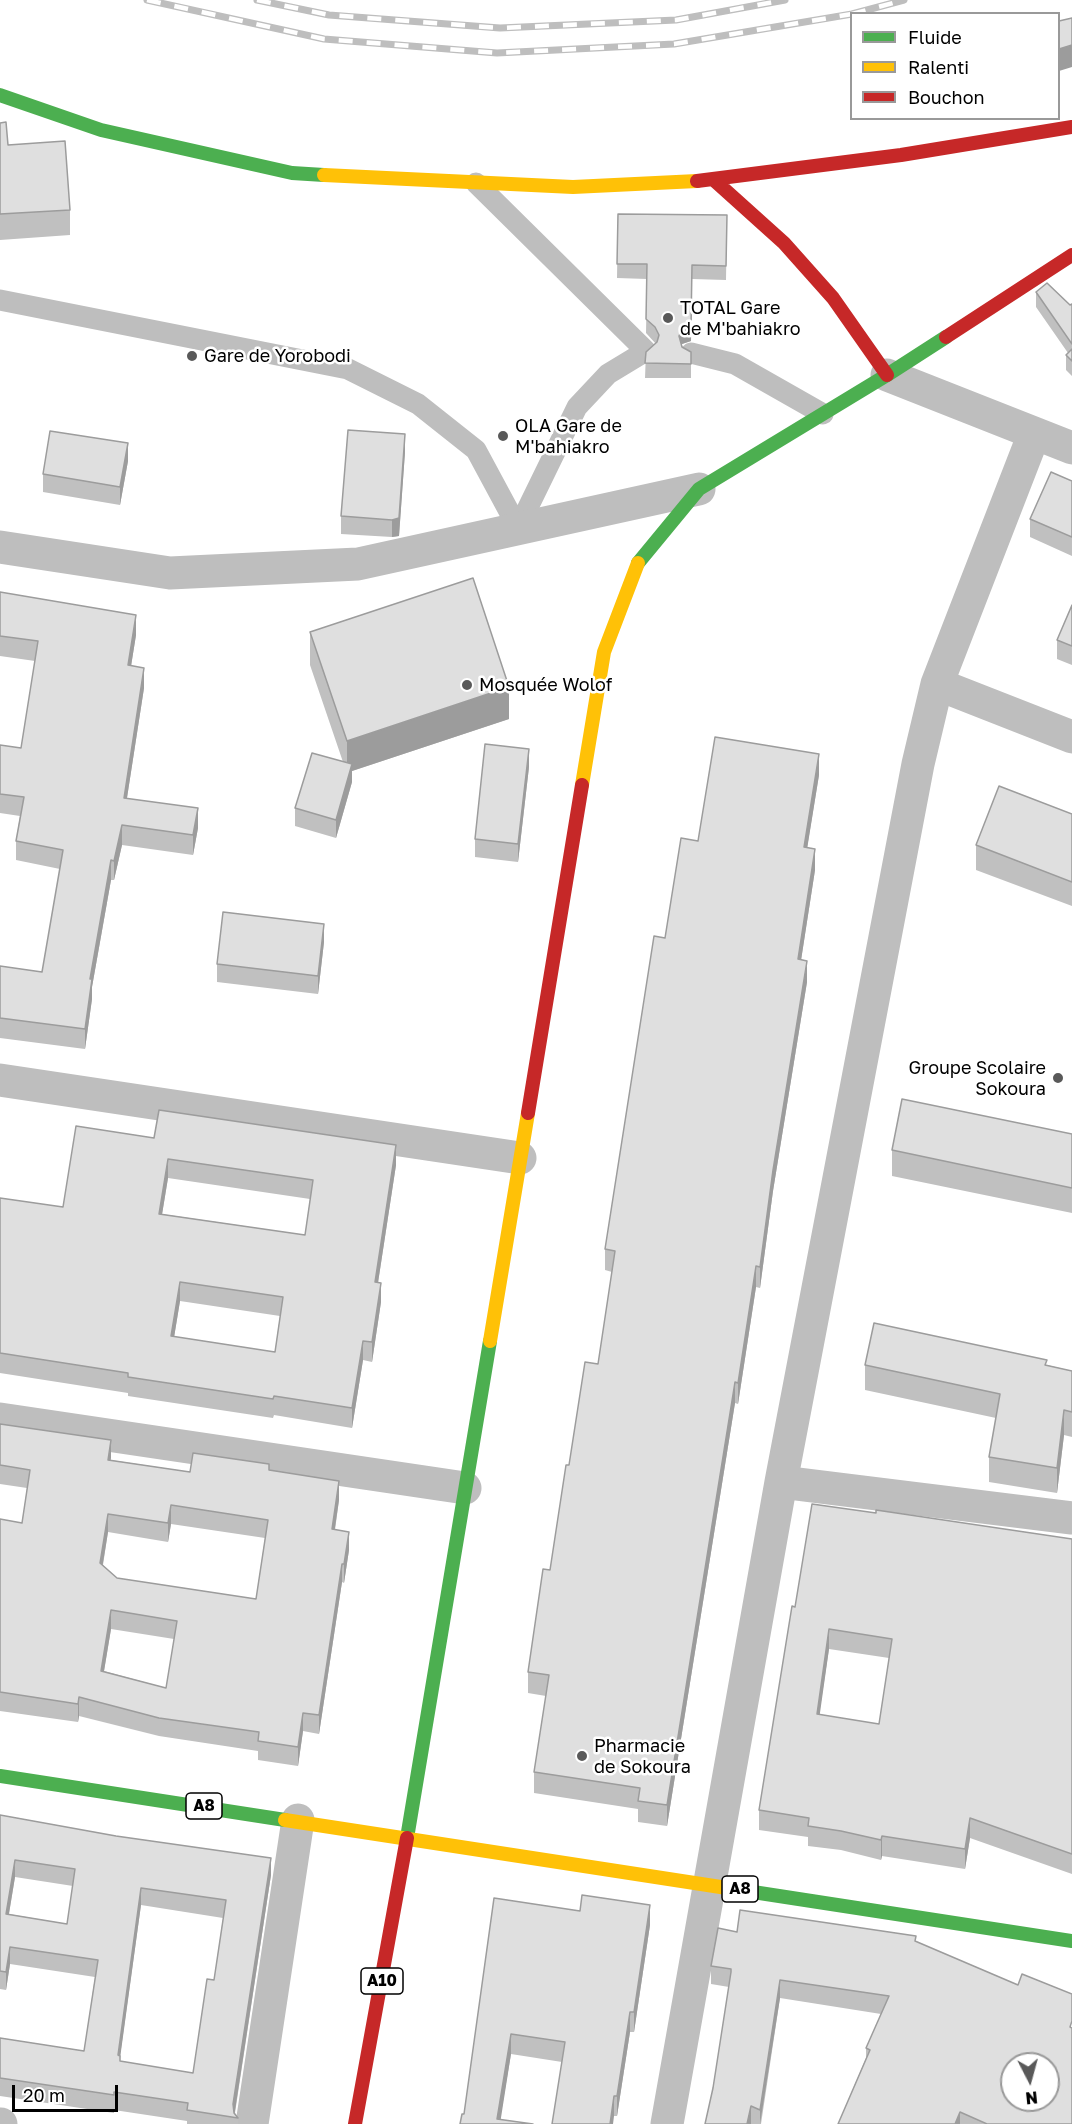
<!DOCTYPE html>
<html>
<head>
<meta charset="utf-8">
<style>
	body { margin:0 }
	#map { position:relative; width:1072px; height:2124px; overflow:hidden; background:#fff; font-family:"Golos Text",sans-serif }
	canvas { display:block }
	.legend { position:absolute; left:850px; top:12px; width:210px; height:108px; box-sizing:border-box; background:#fff; border:2px solid #999; margin:0; padding:8px 10px; list-style:none; font-size:18px; color:#000 }
	.legend li { display:flex; align-items:center; gap:12px; height:30px }
	.legend b { width:30px; border:2px solid #999 }
	.north { position:absolute; left:1000px; top:2052px; width:60px; height:60px; box-sizing:border-box; background:#fff; border:2px solid #999; border-radius:50%; rotate:174deg; font-size:16px; font-weight:700; line-height:24px; text-align:center; color:#000 }
	.north::after { content:''; display:block; margin:auto; width:21px; height:27px; background:#595959; clip-path:polygon(50% 0,100% 100%,50% 72%,0 100%) }
	.scale { position:absolute; left:12px; top:2085px; width:106px; height:27px; box-sizing:border-box; border:3px solid #000; border-top:0; padding-left:8px; font-size:18px; line-height:21px; white-space:nowrap; color:#000; -webkit-text-stroke:4px #fff; paint-order:stroke }
</style>
</head>
<body>
<div id="map">
<canvas width="1072" height="2124"></canvas>
<ul class="legend">
<li><b style="height:8px;background:#4caf50"></b>Fluide</li>
<li><b style="height:8px;background:#ffc107"></b>Ralenti</li>
<li><b style="height:8px;background:#c62828"></b>Bouchon</li>
</ul>
<div class="north">N</div>
<div class="scale">20 m</div>
</div>
<script>
const ctx = document.querySelector('canvas').getContext('2d');
ctx.lineJoin = 'round';
function stroke(path, color, width, dash) { ctx.strokeStyle = color; ctx.lineWidth = width; ctx.lineCap = dash ? 'butt' : 'round'; ctx.setLineDash(dash || []); ctx.stroke(path); }
function fill(path, color) { ctx.fillStyle = color; ctx.fill(path, 'evenodd'); }
function write(font, color, halo, rows, align = 'center') {
  ctx.font = font + ' "Golos Text",sans-serif'; ctx.lineWidth = 5; ctx.setLineDash([]); ctx.textBaseline = 'middle'; ctx.strokeStyle = halo; ctx.fillStyle = color; for (const [text, x, y, turn = 0] of rows) {
    ctx.save(); ctx.translate(x, y); ctx.rotate((+turn || 0) * Math.PI / 180); ctx.textAlign = isNaN(turn) ? turn : align; if (halo) ctx.strokeText(text, 0, 0); ctx.fillText(text, 0, 0); ctx.restore();
  }
}
stroke(new Path2D(`
	M476,183l170,168 -38,23 -31,33 -59,121
	M0,300l348,69 70,35 58,46 42,78
	M691,353l44,11 88,50`), '#bebebe', 21);
stroke(new Path2D(`
	M887,375l185,73
	M0,547l170,26 188,-9 341,-75
	M937,684l135,53
	M0,1080l520,78
	M0,1419l465,69
	M781,1482l291,36
	M0,2124h1
	M252,2124l46,-304
	M667,2124l114,-642 137,-718 19,-80 97,-250`), '#bebebe', 33);
stroke(new Path2D(`
	M0,95l101,35 191,43 32,2
	M638,563l61,-74 188,-114 59,-38
	M0,1776l285,44
	M407,1838l83,-497
	M740,1890l332,51`), '#4caf50', 14);
stroke(new Path2D(`
	M324,175l249,12 124,-6
	M582,785l22,-133 34,-89
	M490,1341l38,-228
	M285,1820l455,70`), '#ffc107', 14);
stroke(new Path2D(`
	M714,180l70,63 49,55 54,77
	M697,181l204,-26 171,-28
	M946,337l126,-82
	M528,1113l54,-328
	M355,2124l52,-286`), '#c62828', 14);
const rail = new Path2D(`
	M147,0l177,39 173,14 177,-9 178,-30
	M257,0l72,15 171,13 176,-8 109,-20
	M852,14l52,-14`);
stroke(rail, '#bebebe', 7);
stroke(rail, '#fff', 4.5, [14]);
fill(new Path2D(`
	M0,123l8,22 62,65v25l-70,5z
	M618,214l109,1 -1,65 -34,-1 -1,62 -9,3 -1,2 1,1 9,5v26h-46l1,-26 10,-8 -10,-11 1,-54 -30,-1z
	M1036,292l34,13 2,-1v72l-6,-6v-15l2,-2 -32,-46z
	M405,452l-6,84 -7,1 -51,-3v-18z
	M128,461l-8,44 -77,-13v-18z
	M1072,481v75l-42,-19v-18z
	M0,592l136,43 -5,31 13,22 -17,110 71,30 -5,27 -71,-10 -8,35h-3l-19,107v12l-7,50 -85,-11v-72l42,6 18,-103 -44,-9v-19l4,-25 -20,-3v-68l21,3 14,-87 -35,-5z
	M1072,605v60l-15,-6v-19z
	M310,632l199,87 -157,52v11l-16,56 -41,-12v-18l48,-46 -33,-97z
	M529,767l-11,95 -43,-5v-18z
	M819,775l-12,73 8,22 -14,90 6,22 -34,209 -13,97 -4,-1 -18,117 -3,-1 -68,423 -29,-4v-13l-104,-16v-21l12,-76 -18,-3v-21l22,-102 19,-105 29,-101 14,-92 -7,-2v-21l93,-408z
	M1072,814v92l-96,-36v-25z
	M324,942l-6,52 -101,-12v-18z
	M1072,1134v79l-180,-37v-26z
	M154,1138l242,27 -18,118 3,19 -9,60 -9,-2 -11,68 -78,-13 -1,3 -145,-22v-3l-128,-20v-175l63,9zM168,1178l142,21 -5,36 -143,-21zM180,1301l100,15 -5,36 -101,-15z
	M865,1365h182l25,6v66l-8,-2 -7,58 -68,-11v-25l7,-39 -131,-28z
	M0,1424l111,36 79,12 79,-2 70,30 -4,30 14,20 -5,33 -2,-1 -23,152 -16,-3 -5,35 -40,-6v-9l-99,-15 -80,-20 -1,6 -78,-11v-192l22,4 5,-35 -27,-4zM171,1524l94,14 -9,61 -139,-21 -14,-13 5,-33 60,10zM111,1629l63,10 -8,49 -62,-17z
	M876,1513l196,26v335l-102,-36 -5,31 -83,-13 -1,4 -40,-10 -33,-4v-9l-49,-7v-20l36,-203zM829,1649l60,9 -10,66 -60,-9z
	M0,1815l271,60 -36,238 3,5v6h-51v-3l-73,-11v3l-114,-17v-58l84,13 11,-74 -85,-13 -4,26 -6,-1zM15,1877l58,9 -6,38 -58,-10zM141,1905l82,13 -9,62 -21,93 -73,-11v-6z
	M494,1898l156,27 -16,107h-4l-13,84h-3l-52,-54 -51,-8 -11,65 -36,-5z
	M737,1932l179,10 156,182h-234l28,-66v-10l15,-34 -101,-16 -19,126h-56l8,-36 16,-101 -18,-3v-18z`), '#c0c0c0');
fill(new Path2D(`
	M1072,45v22l-13,4v-22z
	M692,265l-1,76 -9,3 -3,6v-14z
	M405,434v18l-6,84 -7,1v-17z
	M128,443v18l-8,44v-18z
	M136,615v20l-8,50v-20z
	M144,668v20l-20,129v-19z
	M509,687v32l-157,52v11l-16,56v-18l11,-47v-32z
	M529,749v18l-11,95v-18z
	M819,754v21l-15,93v-21z
	M198,808v20l-5,27v-20z
	M122,825v20l-8,35v-19z
	M815,849v21l-17,110v-21z
	M111,860v20l-19,107v12l-7,50v-20l5,-50z
	M324,924v18l-6,52v-18z
	M807,961v21l-34,209 -13,97v-21l13,-97z
	M396,1145v20l-21,137v-20z
	M168,1159v19l-9,55v-19z
	M756,1266v21l-18,117v-21z
	M180,1282v19l-9,55v-20z
	M381,1283v19l-9,60v-20z
	M363,1341v19l-11,68v-20z
	M735,1382v21l-68,423v-21z
	M1064,1410v25l-7,58v-25z
	M111,1440v18l-3,20v-18z
	M339,1481v19l-7,48v-19z
	M171,1505v19l-3,18v-19z
	M108,1514v18l-8,49v-18z
	M349,1532v18l-5,33v-19z
	M342,1564v18l-23,152v-19z
	M111,1610v19l-10,60v-18z
	M829,1629v20l-12,85v-20z
	M79,1697v19l-1,6v-18z
	M303,1713v18l-5,35v-19z
	M970,1818v20l-5,31v-20z
	M882,1836v20l-1,4v-20z
	M271,1858v17l-37,242 -1,-13z
	M15,1860v17l-9,54v-17z
	M141,1888v17l-23,168v-18z
	M650,1905v20l-16,107v-20z
	M10,1947v17l-4,26v-18z
	M780,1980v18l-20,126v-14z
	M630,2012v20l-13,84v-20z
	M511,2034v20l-11,70 -3,-5z
	M614,2096v20l-1,8h-3z
	M751,2106v18h-4z
	M960,2112v12h-5z`), '#9c9c9c');
const building = new Path2D(`
	M1072,18v27l-13,4v-28z
	M6,122l2,23 57,-4 5,69 -70,4v-91z
	M618,214l109,1 -1,51 -34,-1 -1,61 -9,3 -3,7 3,11 9,5v12l-46,-1 1,-11 11,-10 2,-7 -4,-8 -9,-8 1,-55h-30z
	M1047,283l23,22 2,-1v40l-36,-52z
	M1072,349v12l-6,-6z
	M348,430l57,4 -6,84 -7,2 -51,-4z
	M50,431l78,12 -8,44 -77,-13z
	M1051,472l21,9v56l-42,-18z
	M473,578l36,109 -162,54 -37,-109z
	M0,592l136,23 -8,50 16,3 -20,130 74,10 -5,27 -71,-10 -8,36 -3,-1 -21,119h2l-7,50 -85,-11v-52l42,6 21,-122 -47,-9 8,-44 -24,-3v-49l21,3 17,-107 -38,-5z
	M1072,605v41l-15,-6z
	M715,737l104,17 -15,93 11,2 -17,110 9,2 -34,209 -13,97 -4,-1 -18,117 -3,-1 -68,423 -29,-4 2,-13 -106,-16 15,-97 -21,-3 15,-103 7,1 16,-105h3l16,-103 13,2 17,-113 -10,-2 49,-313 11,2 16,-100 17,3z
	M485,744l44,5 -11,95 -43,-5z
	M312,753l40,11 -16,56 -41,-12z
	M999,786l73,28v68l-96,-37z
	M223,912l101,12 -6,52 -101,-12z
	M902,1099l170,35v54l-180,-38z
	M159,1110l237,35 -21,137 6,1 -9,59 -9,-1 -11,67 -78,-12 -1,3 -145,-22v-4l-128,-20v-155l63,9 13,-81 78,12zM168,1159l145,21 -8,55 -146,-21zM180,1282l103,15 -8,55 -104,-16z
	M874,1323l173,37 -2,5 27,6v41l-8,-2 -7,58 -68,-11 11,-63 -135,-29z
	M0,1424l111,16 -3,20 82,12 3,-19 76,11v6l70,11 -7,48 17,3 -5,32h-2l-23,151 -16,-2 -5,34 -40,-6 1,-9 -100,-14 -80,-21 -1,7 -78,-12v-173l22,4 8,-53 -30,-5zM171,1505l97,15 -12,79 -139,-21 -17,-15 8,-49 60,9zM111,1610l66,11 -11,67 -65,-17z
	M812,1504l64,9v-3l196,29v315l-102,-36 -5,31 -83,-13 -1,4 -40,-9 -33,-5 1,-8 -50,-8 33,-204 3,1zM829,1629l63,10 -13,85 -62,-10z
	M0,1815l116,21 155,22 -38,246 1,9 4,5 -51,-8 1,-7 -74,-11v3l-114,-17v-40l84,13 14,-91 -88,-13 -4,25 -6,-1zM15,1860l60,9 -8,55 -61,-10zM141,1888l85,12 -12,80 -7,-1 -14,94 -73,-12v-5l-2,-1z
	M582,1895l68,10 -16,107h-4l-13,84h-3l-4,28h-58l13,-82 -54,-8 -14,85 36,5h-73l2,-10h2l30,-216 86,13z
	M740,1910l176,26 -1,5 103,44 4,-11 50,20v27l-2,6 2,1v96h-85l-27,-12 -5,12h-117l32,-74 -4,-2 23,-52 -109,-16 -20,130 -9,-4 -4,18h-42l8,-36 18,-116v-3l-20,-3 7,-38 19,4zM1012,2064h36v36h-36z`);
fill(building, '#dfdfdf');
stroke(building, '#9c9c9c', 1.5);
for (const [x, y, r, color] of [
	[668,318,6,"#595959"],
	[192,356,6,"#595959"],
	[503,436,6,"#595959"],
	[467,685,6,"#595959"],
	[1058,1078,6,"#595959"],
	[582,1756,6,"#595959"]
]) { const dot = new Path2D(); dot.arc(x, y, r, 0, 2 * Math.PI); ctx.fillStyle = color; ctx.fill(dot); stroke(dot, '#fff', 2); }
for (const [x, y, w] of [
	[204,1806,36],
	[740,1889,36],
	[382,1981,42]
]) { const box = new Path2D(); box.roundRect(x - w / 2, y - 13, w, 26, 4.5); ctx.fillStyle = '#fff'; ctx.fill(box); stroke(box, '#000', 1.5); }
write('bold 16px', '#000', null, [
	["A8",204,1806],
	["A8",740,1889],
	["A10",382,1981]
]);
write('18px', '#000', '#fff', [
	["TOTAL Gare",680,308],
	["de M'bahiakro",680,329],
	["Gare de Yorobodi",204,356],
	["OLA Gare de",515,426],
	["M'bahiakro",515,447],
	["Mosquée Wolof",479,685],
	["Groupe Scolaire",1046,1068,"right"],
	["Sokoura",1046,1089,"right"],
	["Pharmacie",594,1746],
	["de Sokoura",594,1767]
], 'left');
</script>
</body>
</html>
